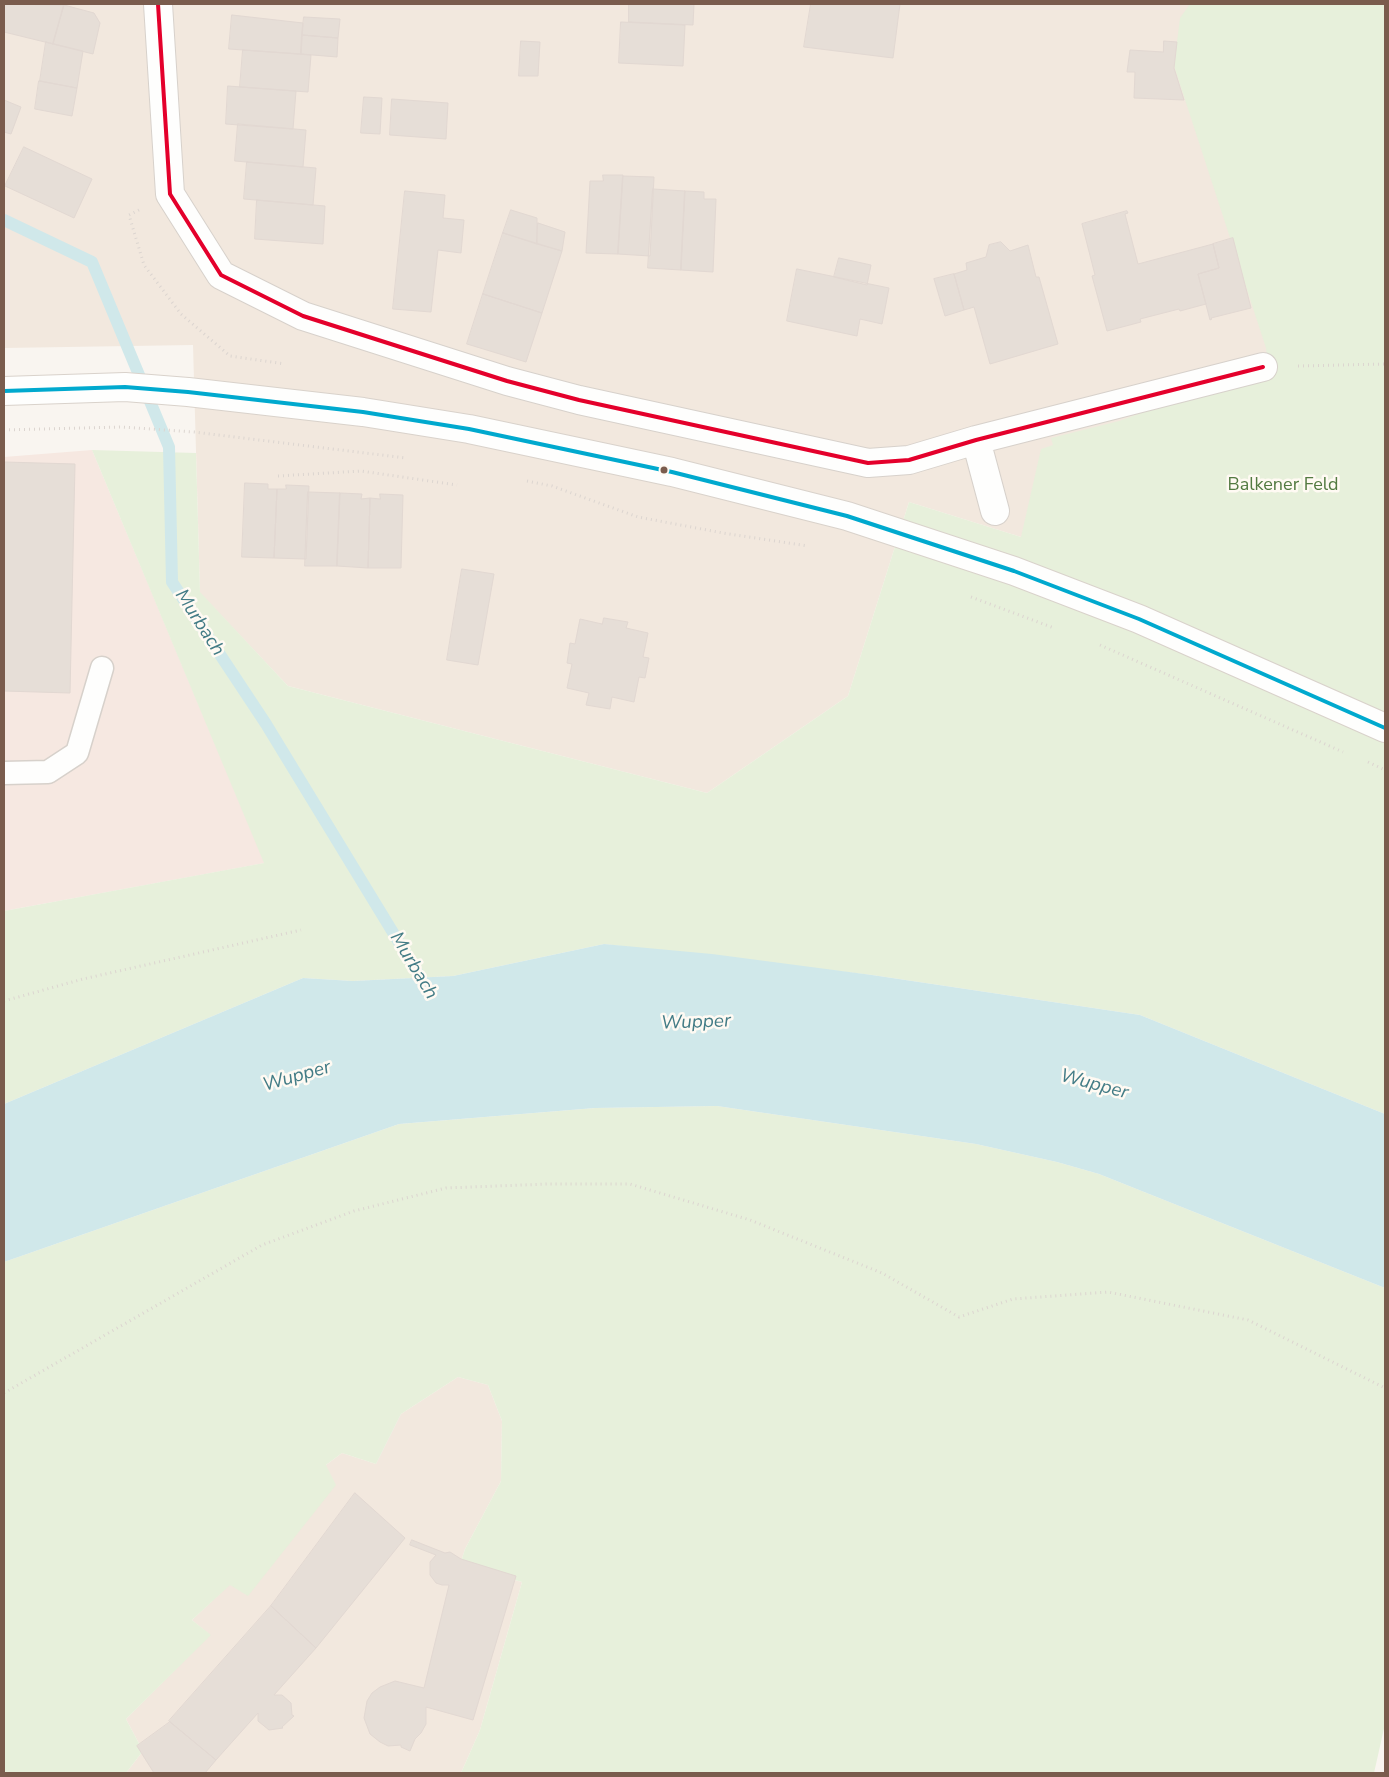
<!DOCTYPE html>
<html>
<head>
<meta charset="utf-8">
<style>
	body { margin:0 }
	#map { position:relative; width:1389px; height:1777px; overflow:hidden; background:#f9f5f0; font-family:"Nunito Sans",sans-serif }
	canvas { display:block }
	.frame { position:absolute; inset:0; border:5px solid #7a5c4d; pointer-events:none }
</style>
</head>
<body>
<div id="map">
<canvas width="1389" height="1777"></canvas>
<div class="frame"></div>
</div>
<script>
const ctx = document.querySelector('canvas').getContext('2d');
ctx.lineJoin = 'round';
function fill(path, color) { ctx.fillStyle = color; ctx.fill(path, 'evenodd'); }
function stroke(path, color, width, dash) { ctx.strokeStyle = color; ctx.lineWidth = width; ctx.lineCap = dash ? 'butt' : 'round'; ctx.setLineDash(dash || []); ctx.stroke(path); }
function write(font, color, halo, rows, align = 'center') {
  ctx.font = font + ' "Nunito Sans",sans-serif'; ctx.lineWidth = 5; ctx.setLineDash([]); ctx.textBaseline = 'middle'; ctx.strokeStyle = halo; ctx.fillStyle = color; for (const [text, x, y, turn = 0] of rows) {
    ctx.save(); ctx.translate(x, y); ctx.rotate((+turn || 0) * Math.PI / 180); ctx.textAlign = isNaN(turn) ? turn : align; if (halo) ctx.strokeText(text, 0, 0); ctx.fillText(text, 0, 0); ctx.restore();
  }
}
fill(new Path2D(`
	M4,4h1199l95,373 -277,160 -112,-35 -61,194 -141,97 -419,-107 -88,-93 -7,-248 -189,3z
	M458,1377l30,8 14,36 -1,60 -36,68 -5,16 62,17 -42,148 -19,43h-335l17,-22 -17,-32 84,-84 -18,-15 38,-36 18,11 78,-130 16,-12 34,11 25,-50z`), '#f2e8de');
fill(new Path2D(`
	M92,450l173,413 -261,48v-454z`), '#f6e8e1');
fill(new Path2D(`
	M1190,4h195v1110l-245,-99 -268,-40 -268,-31 -151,32 -100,5 -50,-3 -299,126v-193l260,-48 -172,-413 104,3 4,139 88,94 419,107 141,-97 61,-194 112,35 20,-88 12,-4 -2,-7 68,-17 106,-38 45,-3 -4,-32 -92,-282 6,-48z
	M717,1106l259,38 81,18 42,12 286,114v436l-11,49h-913l19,-43 42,-148 -62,-17 5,-16 36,-68 1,-60 -14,-36 -30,-8 -57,37 -25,50 -34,-11 -16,12 10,20 -88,111 -18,-11 -38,35 19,15 -85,84 17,32 -17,22h-122v-511l395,-138 196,-16z`), '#e7f0db');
fill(new Path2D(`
	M604,944l108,10 160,21 268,40 245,99v174l-286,-114 -42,-12 -81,-18 -259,-38 -122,2 -196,16 -395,138v-158l299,-126 50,3 100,-5z`), '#d0e8ea');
stroke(new Path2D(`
	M4,220l88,42 77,185 3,135 94,142 162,266`), '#d0e8ea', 12);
const building = new Path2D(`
	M4,4l60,1 -11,39 -49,-12z
	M629,4h65l-1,21 -64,-3z
	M811,4h89l-7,54 -89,-11z
	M64,5l30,8 6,10 -7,31 -40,-10z
	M232,15l71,8 -2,31 -72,-5z
	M304,17l36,2 -2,19 -36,-3z
	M621,22l64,3 -2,41 -64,-3z
	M302,35l36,3 -1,19 -36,-3z
	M521,41l19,1 -2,34h-19z
	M1164,41l13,1 -3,26 10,32 -50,-2 1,-26h-8l3,-22 33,2z
	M46,42l37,9 -6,37 -37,-7z
	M243,50l68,5 -3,37 -68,-5z
	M39,81l38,7 -5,28 -37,-7z
	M228,86l68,5 -3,38 -67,-5z
	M364,97l18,1 -2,36 -19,-1z
	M392,99l56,4 -2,36 -56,-4z
	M4,100l17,7 -10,27 -7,-2z
	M238,124l68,6 -3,37 -68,-6z
	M24,147l68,32 -18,39 -69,-32z
	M247,162l69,6 -3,37 -69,-6z
	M603,175h20l-5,79 -32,-1 4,-72h13z
	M623,176l31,1 -4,79 -32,-2z
	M653,189l32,2 -4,79 -33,-2z
	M405,191l40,4 -2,23 21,2 -3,33 -23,-3 -7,62 -38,-3z
	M685,191l19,1v7h12l-3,73 -32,-2z
	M257,200l68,6 -2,38 -68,-5z
	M511,210l26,8v26l-34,-11z
	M1127,211l1,2 -3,1 13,50 75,-20 6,24 -21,6 8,30 -26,7 -1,-2 -39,10 1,3 -34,9 -15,-55 3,-1 -13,-51z
	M538,223l27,9 -3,19 -25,-7z
	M503,233l59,18 -20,62 -59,-19z
	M1233,238l18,70 -40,10 1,1 -2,1 -12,-46 21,-6 -6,-24z
	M1001,242l9,9 18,-6 8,32h3l19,67 -68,20 -16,-57 -10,3 -10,-36 13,-4 -1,-7 20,-6 3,-12z
	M839,258l32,7 -4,20 -33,-8z
	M797,269l92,19 -7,36 -22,-5 -3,17 -70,-15z
	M954,274l10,36 -19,6 -11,-37z
	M483,294l59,19 -16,49 -59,-18z
	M4,462l71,2 -5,229 -66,-2z
	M245,483l23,1v5h9l-3,69 -32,-1z
	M286,485l23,1 -3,73 -32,-1 3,-69h9z
	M308,492l32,1 -3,73h-32z
	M340,493l22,1 -1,5 9,-1 -2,70 -31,-2z
	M380,494l23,1 -2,73h-33l2,-70 10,1z
	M462,569l32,5 -16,91 -31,-5z
	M604,618l24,4 -2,6 22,5 -5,24 6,1 -4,20 -6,-1 -5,25 -22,-5 -2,12 -24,-4 3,-12 -22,-5 5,-24 -5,-1 3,-20 5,1 5,-25 22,5z
	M355,1493l50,45 -89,110 -45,-42z
	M412,1540l33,13 5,-1 11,7 55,17 -43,144 -47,-13v17l-5,9 -6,6 -5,12 -9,-4v-2l-13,1 -8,-4 -10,-8 -6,-16 3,-17 5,-8 8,-6 15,-6 29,7 25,-103h-7l-6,-2 -6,-8v-13l6,-7 -26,-10z
	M271,1606l45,42 -42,47h8l9,8 1,12 2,1 -12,11 1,1 -14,2 -11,-9v-8l-42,47 -47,-39z
	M170,1722l46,38 -11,13h-51l-17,-27z`);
fill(building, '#e6ded7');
stroke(building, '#e2d8d2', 1);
const lane = new Path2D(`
	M4,773l44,-1 29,-19 25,-85`);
const street = new Path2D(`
	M158,4l12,190 51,81 82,41 204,65 72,19 289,63 41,-3 67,-20 287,-73
	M976,440l19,71`);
const secondary = new Path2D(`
	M4,391l121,-4 63,5 175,20 106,17 203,43 175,44 167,55 125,48 246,109`);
stroke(lane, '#d7d1cb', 25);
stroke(street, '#d7d1cb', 30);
stroke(secondary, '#d9d2cb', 30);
stroke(new Path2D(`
	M139,210l-10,5 15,50 37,49 49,42 55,8
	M1298,366l87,-2
	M4,430l118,-3 72,5 212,26
	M278,476l83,-5 96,14
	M527,481l25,5 86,31 85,16 85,13
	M971,597l83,31
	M1100,645l243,107
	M1368,762l17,8
	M4,1001l79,-22 218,-49
	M4,1393l258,-148 92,-34 92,-23 102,-4h82l120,36 132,53 77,44 54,-18 95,-7 140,28 137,68`), '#dcd5d0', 3, [1, 4]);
stroke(lane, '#fefefd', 22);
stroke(street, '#fefefd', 28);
stroke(secondary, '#fefefd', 28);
stroke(new Path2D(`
	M158,4l12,190 51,81 82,41 204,65 72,19 289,63 41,-3 67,-20 287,-73`), '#e4002b', 4);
stroke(new Path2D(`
	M4,391l121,-4 63,5 175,20 106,17 203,43 175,44 167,55 125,48 246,109`), '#00a9ce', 4);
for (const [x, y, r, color] of [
	[664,470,4.5,"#7a5c4d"]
]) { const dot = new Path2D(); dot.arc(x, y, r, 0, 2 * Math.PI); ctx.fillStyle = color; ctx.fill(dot); stroke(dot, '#fffaf3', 2); }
write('18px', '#537a41', '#fffaf3', [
	["Balkener Feld",1283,486]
]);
write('italic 19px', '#437c86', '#fffaf3', [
	["Murbach",199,623,57],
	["Murbach",413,966,59],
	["Wupper",696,1023,-2],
	["Wupper",297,1077,-16],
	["Wupper",1094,1085,15]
]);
</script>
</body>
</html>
